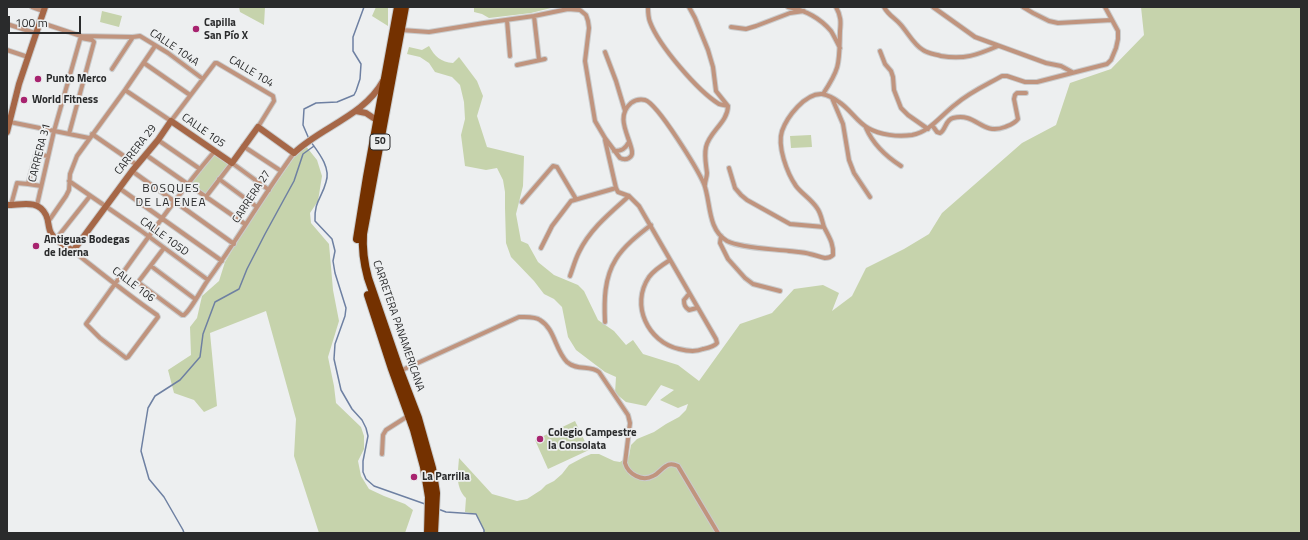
<!DOCTYPE html>
<html>
<head>
<meta charset="utf-8">
<style>
	body { margin:0 }
	#map { position:relative; width:1308px; height:540px; overflow:hidden; background:#edeff0; font-family:"Titillium Web",sans-serif }
	canvas { display:block }
	.frame { position:absolute; inset:0; border:8px solid #2a2b2c; pointer-events:none }
	.scale { position:absolute; left:8px; top:16px; width:73px; height:18px; box-sizing:border-box; border:2px solid #2a2b2c; border-top:0; padding-left:5px; font-size:12px; line-height:14px; white-space:nowrap; color:#2a2b2c; -webkit-text-stroke:3px #edeff0; paint-order:stroke }
</style>
</head>
<body>
<div id="map">
<canvas width="1308" height="540"></canvas>
<div class="frame"></div>
<div class="scale">100 m</div>
</div>
<script>
const ctx = document.querySelector('canvas').getContext('2d');
ctx.lineJoin = 'round';
function fill(path, color) { ctx.fillStyle = color; ctx.fill(path, 'evenodd'); }
function stroke(path, color, width, dash) { ctx.strokeStyle = color; ctx.lineWidth = width; ctx.lineCap = dash ? 'butt' : 'round'; ctx.setLineDash(dash || []); ctx.stroke(path); }
function write(font, color, halo, rows, align = 'center') {
  ctx.font = font + ' "Titillium Web",sans-serif'; ctx.lineWidth = 3.5; ctx.setLineDash([]); ctx.textBaseline = 'middle'; ctx.strokeStyle = halo; ctx.fillStyle = color; for (const [text, x, y, turn = 0] of rows) {
    ctx.save(); ctx.translate(x, y); ctx.rotate((+turn || 0) * Math.PI / 180); ctx.textAlign = isNaN(turn) ? turn : align; if (halo) ctx.strokeText(text, 0, 0); ctx.fillText(text, 0, 0); ctx.restore();
  }
}
fill(new Path2D(`
	M239,7h26l-1,18 -24,-13z
	M376,7h12v19l-16,-10z
	M474,7h81l-24,6 -42,5 -7,-4 -8,-2z
	M1141,7h160v526h-817v-3l-8,-16 -11,-2 1,-14c-11,-11 -8,-25 -7,-40l33,36 25,7 10,-2 14,-9 5,-5 8,-4 8,-7 7,-9 15,-8 7,-3h8l15,7 6,1 9,-6 2,-11 6,-6 17,-7 12,-8 13,-7 7,-7 2,-6 -10,4 -18,-8 14,-10 -13,-5 -15,21 -20,-4 -11,-9 1,-16 -11,-5 -29,-22 -8,-13 -6,-30 -8,-8 -10,-5 -10,-13 -23,-24 -5,-14 -1,-35v-16l-2,-12 -6,-12 -11,2 -21,-4 -4,-31 4,-16 -1,-17 -4,-17 -8,-8 -17,-5 -6,-9 -9,-6 -13,-3 2,-7 13,3 7,-4c6,11 12,16 24,17l6,-6 18,24 6,15 -6,20 10,31 37,9 -1,30 -7,28 5,27 7,3 10,18 16,13 24,10 6,6 14,29 16,11 12,14 7,-5 10,14 35,11 21,16 41,-57 32,-11 22,-24 29,-4 16,8 -7,18 20,-15 14,-28 38,-19 25,-15 13,-21 80,-70 34,-18 14,-42 41,-14 33,-34z
	M102,11l20,5 -3,11 -19,-5z
	M811,135l1,12 -21,1 -1,-12z
	M305,145l12,15 5,16 -4,25 -8,12 1,10 18,21 4,46 6,31 -11,36 6,29 2,17 25,24 3,9v13l-6,12 3,15 8,13 15,7 21,8 8,6 -8,23h-86l-25,-77 2,-37 -30,-108 -56,22 7,73 -13,6 -10,-12 -20,-7 -6,-23 23,-15 -1,-28 7,-9 5,-22 17,-15 6,-19 22,-37 48,-69z
	M214,152l18,11 -27,35 -17,-13z
	M575,421l14,29 -41,19 -13,-29z`), '#c6d3ac');
stroke(new Path2D(`
	M309,139l-6,-14 1,-16 12,-6 21,-1 17,-7 2,-4 4,-12 1,-15 -8,-13v-14l11,-30
	M311,142c8,11 20,26 15,40 -4,16 -12,19 -11,39l17,18 3,12 -2,10 2,12 11,35 -1,8 -10,28 -1,15 7,31 11,19 10,11 4,8 2,8 -5,25v11l3,7 8,7 51,18
	M438,509l8,3 30,2 8,16v3
	M184,533l-1,-3 -19,-33 -15,-18 -8,-28 7,-43 7,-12 25,-16 20,-23 3,-23 12,-32 24,-13 8,-20 18,-35 29,-53 9,-27 11,-8`), '#6e80a2', 1.5);
const street = new Path2D(`
	M32,7l11,4
	M648,7c0,5 0,10 2,15 9,24 48,69 69,82 3,1 6,1 9,2
	M689,7l6,11 13,32 5,17 3,24 12,15c0,16 -19,26 -22,41 -2,9 0,17 1,26 0,4 -2,8 -2,12
	M788,7c16,3 32,11 43,24 3,5 6,11 9,17
	M884,7c4,8 11,11 17,18 7,8 13,20 22,25 6,4 12,4 18,6 23,4 36,-1 57,-10
	M933,7l42,30 71,26 15,3 11,6
	M1023,7l10,6 16,8 9,2 54,-3
	M534,16l5,44
	M507,20l3,36
	M39,22l42,14 52,1 7,-1 28,17 35,26
	M7,24l28,9
	M731,27l15,2 10,-3 34,-13 14,-2
	M401,30l28,2 55,-9 50,-7 34,-7 12,1 6,5 2,6 1,7 -4,33 10,60 10,17 15,20c6,3 13,0 12,-7 -3,-16 -17,-34 -1,-48 4,-3 9,-4 14,-3 13,4 53,70 59,84 7,18 3,45 23,57 13,7 46,8 62,10 7,1 15,1 21,3 5,1 10,3 15,4 3,0 6,-1 8,-3 1,-11 -4,-18 -9,-28 -2,-6 -3,-14 -7,-19 -6,-9 -15,-14 -21,-22 -9,-13 -19,-40 -14,-55 5,-14 23,-38 40,-37 5,1 13,5 17,8 11,7 18,20 29,26 12,7 30,9 44,7 18,-3 29,-20 44,-31 14,-12 30,-19 46,-28h5l18,6h12l70,-18 4,-4 5,-12 2,-9v-8l-13,-24
	M7,50l21,7
	M880,51l5,13 6,7 2,6 1,13 7,18 7,7 20,14
	M605,52l11,29 9,30
	M144,63l46,32
	M517,65l28,-6
	M112,69l21,-32
	M125,90l46,31 44,-58h2l56,33 1,5 -16,26
	M823,94c18,-27 16,-31 17,-63 1,-9 1,-15 -4,-24
	M832,98l11,26 6,36 5,13 16,24
	M10,122l79,16
	M932,125l5,7 3,1c6,-3 5,-13 13,-15 24,-6 28,18 52,9 5,-2 9,-3 13,-8l-4,-20 1,-4 2,-2h9
	M866,128c7,16 21,29 35,38
	M69,134l25,-92 -2,-2 -11,-2
	M92,134l45,31
	M158,140l42,29
	M605,140l11,48 2,4 11,4 10,10 77,133 1,4c-3,4 -9,5 -14,6 -7,3 -16,2 -24,0 -31,-7 -49,-44 -30,-72 5,-7 13,-12 21,-17
	M243,146l38,25
	M614,151c8,0 11,-2 15,-9
	M146,155l99,69
	M729,168l6,20 6,7 6,5 43,24 34,3
	M132,171l102,73
	M219,179l38,28
	M69,181l71,49 68,50
	M28,184l8,-30 12,2
	M119,188l103,73
	M205,198l27,-35 37,27
	M522,202l31,-36 4,1 19,32
	M11,205l6,-22 11,1 13,2
	M37,205l17,-74 27,-95
	M48,222l18,-26 3,-6 1,-16 7,-18 48,-66 30,-44
	M721,236l-1,7 8,16 17,19 8,6 27,7
	M56,239l34,-43
	M164,248l-25,33v2l43,32h2c7,-5 18,-27 24,-35 30,-41 56,-86 86,-127
	M541,248l11,-22 19,-25 45,-13
	M73,251c28,22 55,44 84,64l1,2 -30,40 -2,1 -26,-20 -14,-14c42,-57 82,-118 128,-172
	M151,266l44,33
	M570,276c3,-8 5,-16 9,-24 11,-23 31,-39 50,-56
	M689,294l-5,6c0,5 1,7 5,10l8,-2
	M605,322c-1,-21 -1,-44 11,-63 8,-13 22,-24 35,-34
	M400,371l119,-54c6,0 16,-1 21,3 15,9 15,30 27,42 10,9 23,3 32,10l29,43 2,8 -5,40c3,11 17,19 28,13 5,-2 8,-7 13,-10 4,-3 8,-2 12,0l40,67
	M382,454l1,-19 3,-5 22,-14`);
const secondary = new Path2D(`
	M356,111l10,2 12,8
	M7,132l12,-48 26,-77
	M7,205c15,0 31,-6 39,10 3,6 2,13 5,18 4,8 15,13 22,18l59,-80 26,-31 13,-19 61,42 26,-36 36,26c27,-26 70,-37 89,-72`);
const highway = new Path2D(`
	M405,7l-42,227c-1,15 1,29 5,44l32,93 18,47 14,50 4,25 -2,40
	M357,239l10,-62 31,-170
	M368,295l24,74 22,61 10,37 5,30 -1,36`);
stroke(street, '#cacccd', 6);
stroke(secondary, '#cacccd', 8);
stroke(highway, '#cacccd', 10);
stroke(street, '#c0947e', 4);
stroke(secondary, '#a66747', 6);
stroke(highway, '#743100', 8);
for (const [x, y, r, color] of [
	[196,29,4,"#a7236f"],
	[38,79,4,"#a7236f"],
	[24,100,4,"#a7236f"],
	[36,246,4,"#a7236f"],
	[540,439,4,"#a7236f"],
	[414,477,4,"#a7236f"]
]) { const dot = new Path2D(); dot.arc(x, y, r, 0, 2 * Math.PI); ctx.fillStyle = color; ctx.fill(dot); stroke(dot, '#edeff0', 1.5); }
for (const [x, y, w] of [
	[380,142,20]
]) { const box = new Path2D(); box.roundRect(x - w / 2, y - 8, w, 16, 3); ctx.fillStyle = '#edeff0'; ctx.fill(box); stroke(box, '#2a2b2c', 1); }
write('bold 10px', '#2a2b2c', null, [
	["50",380,142]
]);
write('bold 11px', '#2a2b2c', '#edeff0', [
	["Capilla",204,23],
	["San Pío X",204,36],
	["Punto Merco",46,79],
	["World Fitness",32,100],
	["Antiguas Bodegas",44,240],
	["de Iderna",44,253],
	["Colegio Campestre",548,433],
	["la Consolata",548,446],
	["La Parrilla",422,477]
], 'left');
write('11px', '#2a2b2c', '#edeff0', [
	["CALLE 104A",174,48,34],
	["CALLE 104",251,72,31],
	["CALLE 105",203,131,35],
	["CARRERA 29",136,150,-52],
	["CARRERA 31",40,153,-76],
	["CARRERA 27",252,197,-57],
	["CALLE 105D",164,237,36],
	["CALLE 106",133,285,37],
	["CARRETERA PANAMERICANA",398,326,71]
]);
ctx.letterSpacing = '1px';
write('12px', '#2a2b2c', '#edeff0', [
	["BOSQUES",171,189],
	["DE LA ENEA",171,203]
]);
ctx.letterSpacing = '0px';
</script>
</body>
</html>
